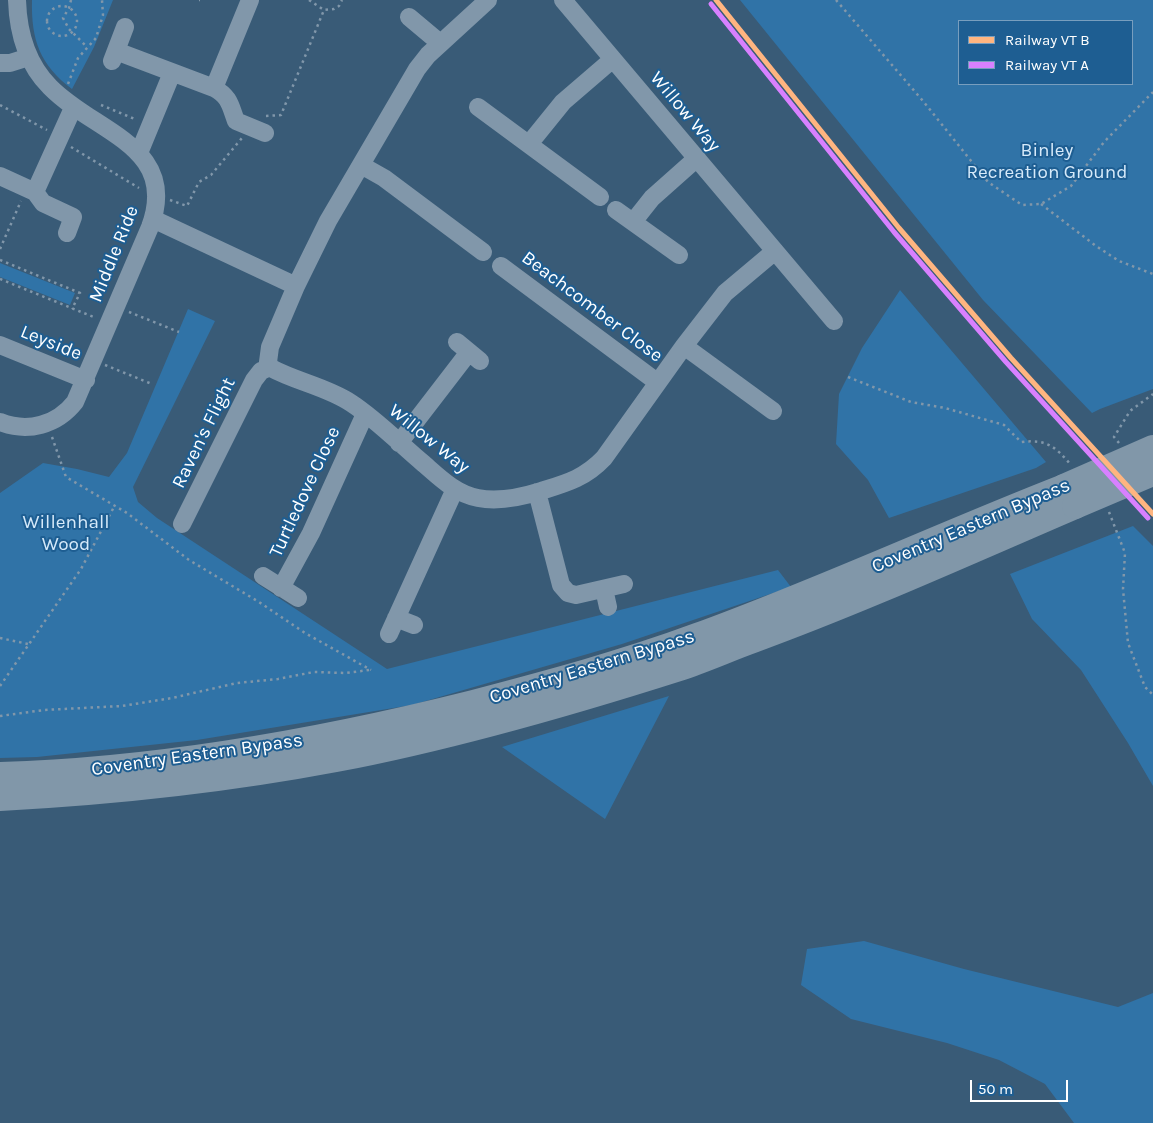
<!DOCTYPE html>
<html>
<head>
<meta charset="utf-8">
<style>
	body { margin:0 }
	#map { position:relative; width:1153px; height:1123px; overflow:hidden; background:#395b77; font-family:Karla,sans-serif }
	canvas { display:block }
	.legend { position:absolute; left:958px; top:20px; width:175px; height:65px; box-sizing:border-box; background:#1e5e92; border:1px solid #789ebe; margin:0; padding:6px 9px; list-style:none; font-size:15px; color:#fff }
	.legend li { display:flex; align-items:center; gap:10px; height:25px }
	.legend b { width:25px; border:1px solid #789ebe }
	.scale { position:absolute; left:970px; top:1080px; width:98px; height:22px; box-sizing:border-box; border:2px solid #fff; border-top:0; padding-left:6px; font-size:15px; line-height:18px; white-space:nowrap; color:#fff; -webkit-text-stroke:4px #1e5e92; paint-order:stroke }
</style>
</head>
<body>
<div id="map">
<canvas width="1153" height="1123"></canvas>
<ul class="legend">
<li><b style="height:6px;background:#ffb580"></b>Railway VT B</li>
<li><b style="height:6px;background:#d880ff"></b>Railway VT A</li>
</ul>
<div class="scale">50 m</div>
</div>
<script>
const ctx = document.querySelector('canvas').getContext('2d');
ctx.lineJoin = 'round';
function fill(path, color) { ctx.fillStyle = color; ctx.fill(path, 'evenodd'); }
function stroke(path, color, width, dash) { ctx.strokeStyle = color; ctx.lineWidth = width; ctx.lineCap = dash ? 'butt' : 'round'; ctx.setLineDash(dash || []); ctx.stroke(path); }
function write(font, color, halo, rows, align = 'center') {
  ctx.font = font + ' Karla,sans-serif'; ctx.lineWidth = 4; ctx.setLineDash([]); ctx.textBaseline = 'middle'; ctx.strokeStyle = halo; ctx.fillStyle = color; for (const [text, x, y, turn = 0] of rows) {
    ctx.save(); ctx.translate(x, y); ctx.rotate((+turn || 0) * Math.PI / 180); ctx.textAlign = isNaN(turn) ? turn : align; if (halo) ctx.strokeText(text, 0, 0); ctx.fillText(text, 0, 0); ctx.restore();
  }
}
fill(new Path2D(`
	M32,0h81l-19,47 -22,42c-32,-24 -41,-49 -40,-89z
	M740,0h413v389l-53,20 -8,4 -109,-113zM959,21h173v63h-173z
	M0,263l75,30 -5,12 -70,-28z
	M900,290l146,172 -10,6 -147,50 -21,-38 -32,-36 3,-50 23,-46z
	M188,309l27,12 -82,166 5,15 19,16 230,151 391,-99 13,17 -169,57 -210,61 -215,35 -160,17 -37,1v-265l43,-30 34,6 32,8 18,-24z
	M1133,526l20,20v240l-25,-43 -47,-73 -49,-51 -22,-45z
	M669,696l-64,123 -103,-72z
	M864,941l100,28 154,38 35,-14v130h-79l-29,-39 -46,-24 -52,-17 -96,-24 -50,-34 6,-36z`), '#3073a7');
stroke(new Path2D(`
	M71,0l-2,8 -6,10 6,11 18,18
	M199,0h1
	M309,0l15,10
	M836,0l87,101 65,81 34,23 19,-1 30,-18 33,-44 49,-50
	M47 21a15 15 0 1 1 30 0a15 15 0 1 1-30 0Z
	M68,84l10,-26 18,-20 7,-23 -1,-15
	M0,105l47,25
	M101,105l36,15
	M266,116l15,-1 43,-105 10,-1 5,-3 3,-6
	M71,147l68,41
	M170,200l17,6 12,-24 12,-7 31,-37
	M1041,204l55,42 23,15 34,13
	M0,249l21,-48
	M0,260l80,33 -8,16
	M0,279l96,39
	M129,312l50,20
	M105,365l47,19
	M848,377l63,25 34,6 59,17 17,17c25,-3 34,4 50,23
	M52,437l14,40 61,36 62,47 70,42 46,31 66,37
	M1119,443l-5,-6 16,-26 23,-17
	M1109,512l16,41 -2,36 5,54 17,44 8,8
	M0,638l28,6
	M0,686l81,-117 34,-64
	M0,716l44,-6 78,-4 50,-8 65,-15 41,-4 36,-7 32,1 23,-3`), '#8197aa', 2.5, [2.5, 4]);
stroke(new Path2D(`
	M488,0l-60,55 -11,14 -89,152 -32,65 -26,61 -2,15 3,6c26,14 56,19 80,35 26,17 49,41 73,61 16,14 32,30 54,34 20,4 44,-1 63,-7 26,-8 44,-13 63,-33l80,-112 41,-53 50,-42
	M563,0l271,321
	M409,17l31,26
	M116,51l98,37c16,9 16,17 22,33l29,12
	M112,61l13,-34
	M0,63h10l19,-6
	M214,88l36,-88
	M478,107l122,90
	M529,144l34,-42 50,-43
	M139,153l33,-80
	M361,165l23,13 99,74
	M0,176l35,16 38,-84
	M35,192l8,11 30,14 -6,16
	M616,210l63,45
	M153,219l143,67
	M633,222l19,-24 45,-40
	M501,266l156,116
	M457,342l23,19
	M0,345l86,35
	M684,346l89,65
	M0,422c28,11 57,3 75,-20l75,-175c30,-81 -55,-94 -100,-140 -23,-23 -32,-55 -33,-87
	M399,443l70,-91
	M537,492l24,93 7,8 8,2 48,-11
	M182,524l72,-144 7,-9 9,-4
	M263,576l35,22
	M281,588l30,-55 54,-119
	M604,589l4,18
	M396,618l18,7
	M389,634l66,-145`), '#8197aa', 18);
stroke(new Path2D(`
	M0,775c160,-5 318,-33 473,-72 76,-20 151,-40 224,-67 124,-45 244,-101 367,-149
	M0,798c113,-6 225,-18 336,-39 116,-22 230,-55 343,-91 25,-8 49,-19 74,-28 109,-40 215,-88 322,-134`), '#8197a9', 26);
stroke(new Path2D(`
	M1064,487l89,-39
	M1075,506l78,-33`), '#8197a9', 26);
stroke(new Path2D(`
	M716,0l183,228 112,130 142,156`), '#ffb580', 5);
stroke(new Path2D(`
	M711,4l183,228 112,130 142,156`), '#d880ff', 5);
write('19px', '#fff', '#1e5e92', [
	["Willow Way",685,112,50],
	["Middle Ride",114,254,-68],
	["Beachcomber Close",592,307,37],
	["Leyside",51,343,22],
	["Raven's Flight",204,433,-64],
	["Willow Way",429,439,39],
	["Turtledove Close",305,492,-65],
	["Coventry Eastern Bypass",971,526,-23],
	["Coventry Eastern Bypass",592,667,-17],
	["Coventry Eastern Bypass",197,755,-8]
]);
write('19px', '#d6eafa', '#1e5e92', [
	["Binley",1047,151],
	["Recreation Ground",1047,173],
	["Willenhall",66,523],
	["Wood",66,545]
]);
</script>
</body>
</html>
